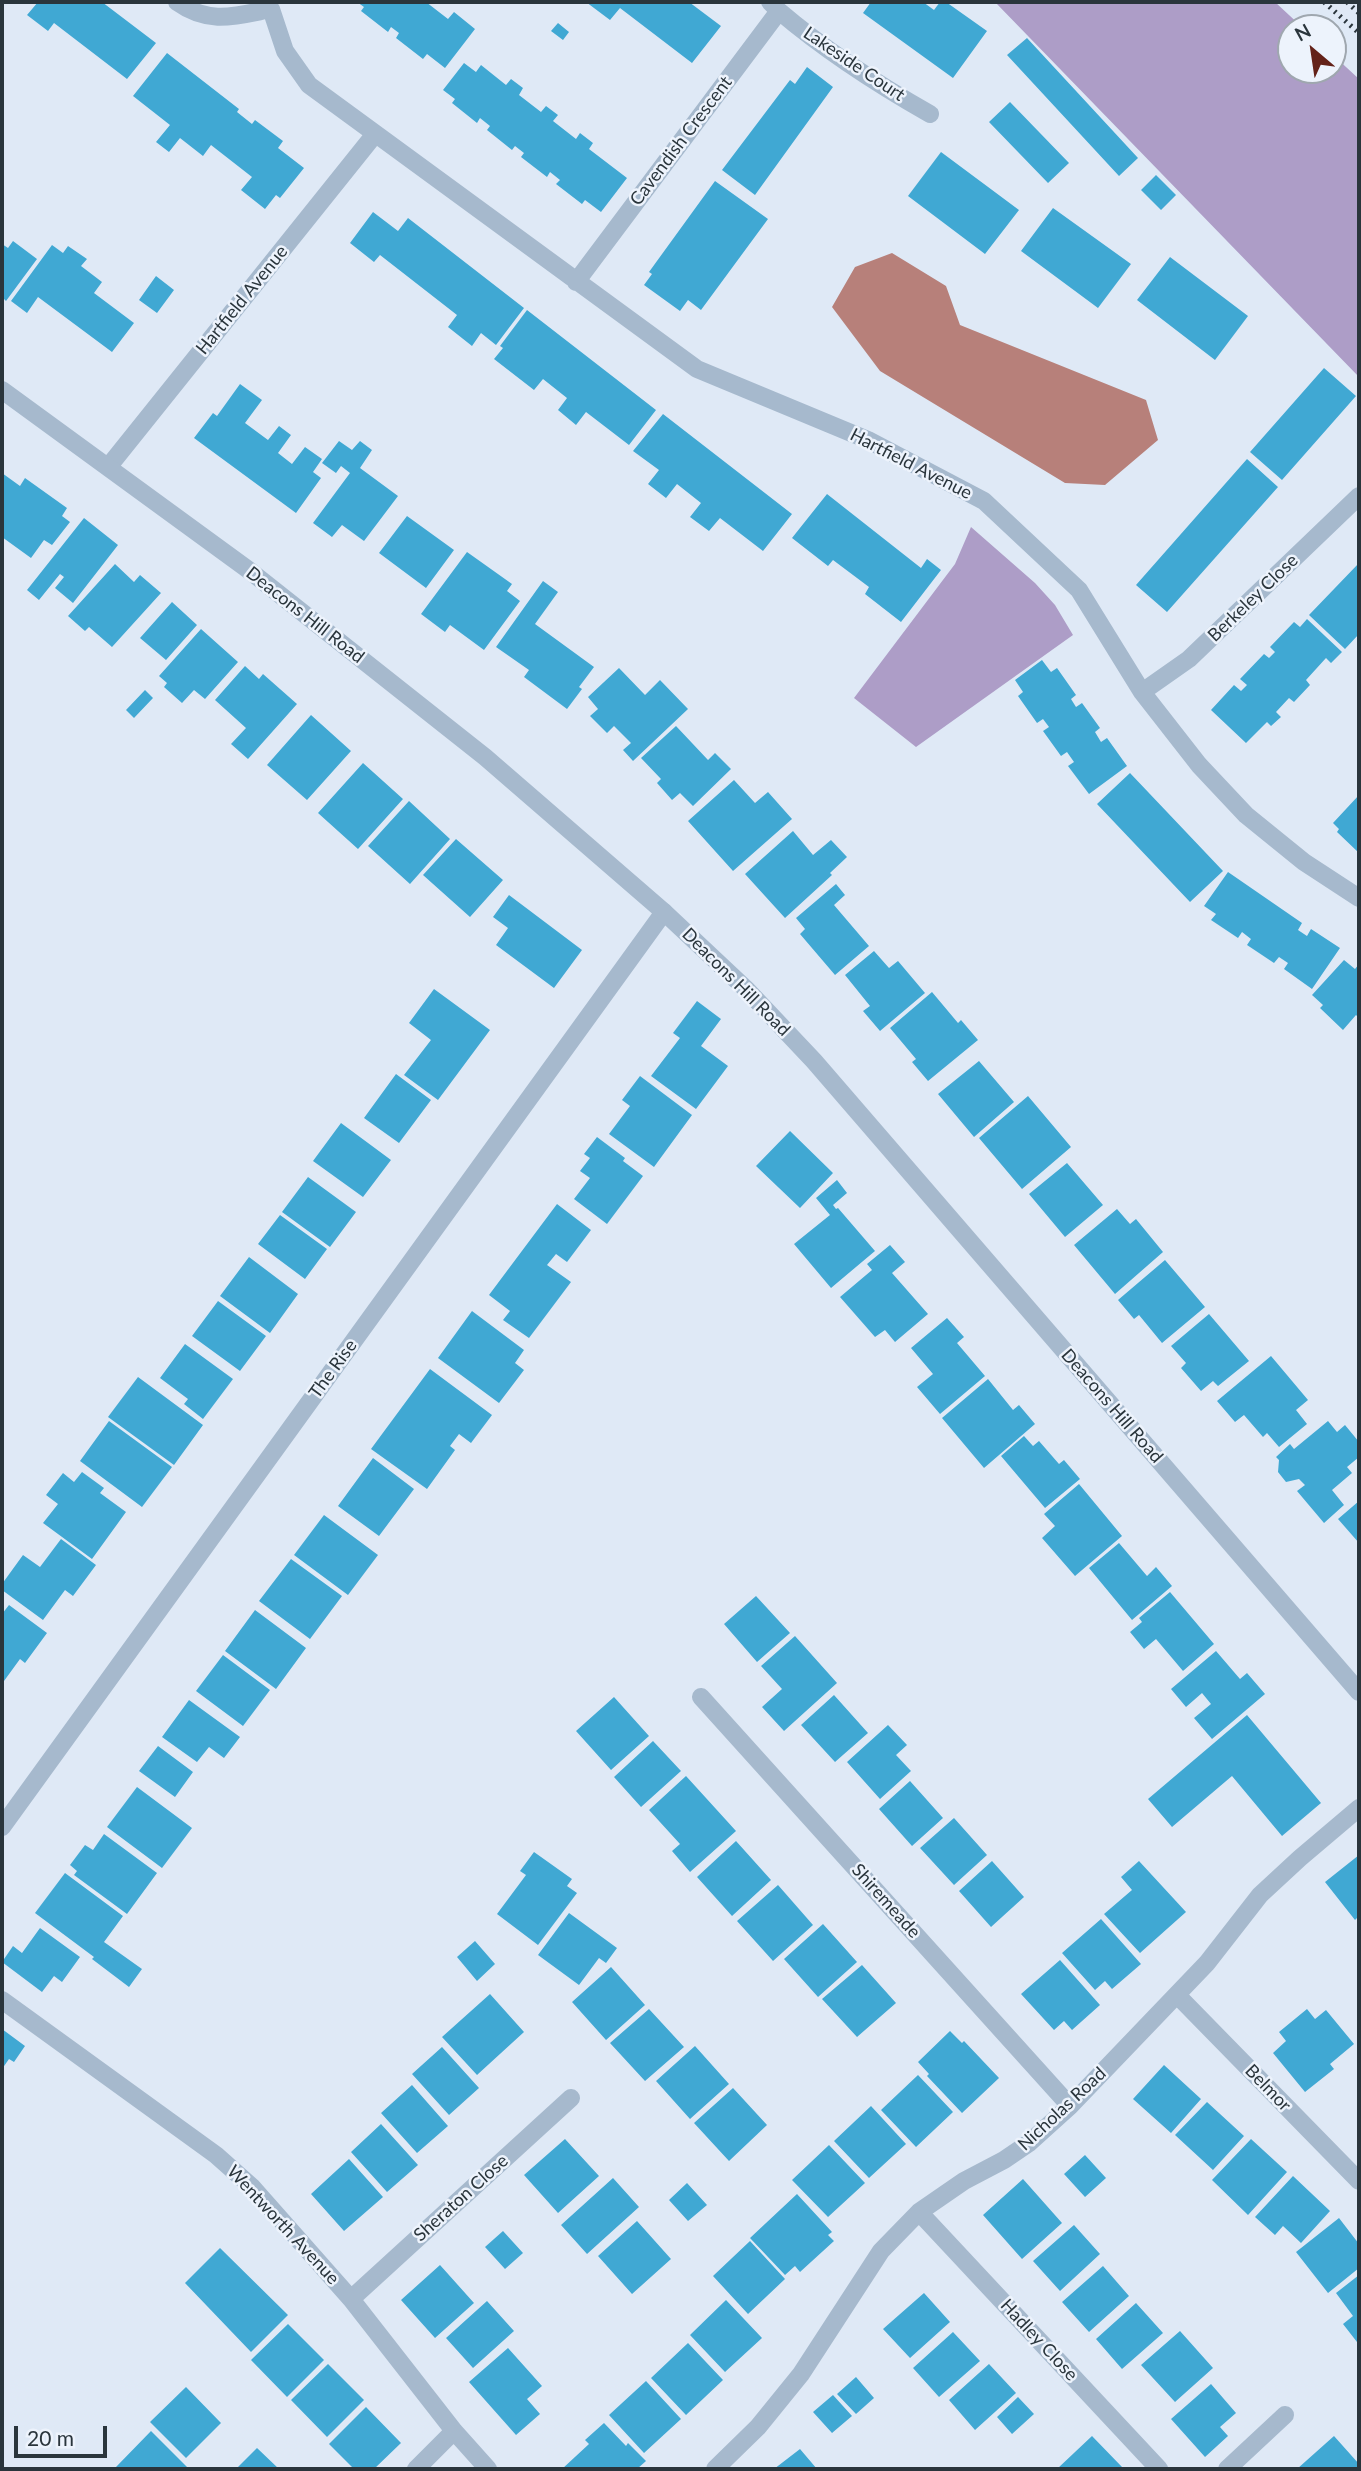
<!DOCTYPE html>
<html>
<head>
<meta charset="utf-8">
<style>
	body { margin:0 }
	#map { position:relative; width:1361px; height:2471px; overflow:hidden; background:#dfe9f6; font-family:Lato,sans-serif }
	canvas { display:block }
	.frame { position:absolute; inset:0; border:4px solid #2a353c; pointer-events:none }
	.north { position:absolute; left:1277px; top:14px; width:70px; height:70px; box-sizing:border-box; background:#edf3fc; border:2px solid #9fa7af; border-radius:50%; rotate:331deg; font-size:19px; font-weight:700; line-height:28px; text-align:center; color:#2a353c }
	.north::after { content:''; display:block; margin:auto; width:24px; height:32px; background:#642219; clip-path:polygon(50% 0,100% 100%,50% 72%,0 100%) }
	.scale { position:absolute; left:14px; top:2426px; width:93px; height:32px; box-sizing:border-box; border:4px solid #2a353c; border-top:0; padding-left:9px; font-size:21px; line-height:24px; white-space:nowrap; color:#2a353c; -webkit-text-stroke:5px #edf3fc; paint-order:stroke }
</style>
</head>
<body>
<div id="map">
<canvas width="1361" height="2471"></canvas>
<div class="frame"></div>
<div class="north">N</div>
<div class="scale">20 m</div>
</div>
<script>
const ctx = document.querySelector('canvas').getContext('2d');
ctx.lineJoin = 'round';
function fill(path, color) { ctx.fillStyle = color; ctx.fill(path, 'evenodd'); }
function stroke(path, color, width, dash) { ctx.strokeStyle = color; ctx.lineWidth = width; ctx.lineCap = dash ? 'butt' : 'round'; ctx.setLineDash(dash || []); ctx.stroke(path); }
function write(font, color, halo, rows, align = 'center') {
  ctx.font = font + ' Lato,sans-serif'; ctx.lineWidth = 5; ctx.setLineDash([]); ctx.textBaseline = 'middle'; ctx.strokeStyle = halo; ctx.fillStyle = color; for (const [text, x, y, turn = 0] of rows) {
    ctx.save(); ctx.translate(x, y); ctx.rotate((+turn || 0) * Math.PI / 180); ctx.textAlign = isNaN(turn) ? turn : align; if (halo) ctx.strokeText(text, 0, 0); ctx.fillText(text, 0, 0); ctx.restore();
  }
}
fill(new Path2D(`
	M995,2h280l28,26h-12v42h42v-15l26,24v298z
	M971,527l64,56 20,22 18,30 -157,112 -62,-49 101,-134z`), '#ad9dc7');
fill(new Path2D(`
	M892,253l54,33 14,39 186,75 12,40 -53,45 -40,-2 -185,-112 -48,-64 23,-40z`), '#b7807a');
fill(new Path2D(`
	M38,2h64l54,41 -29,36 -73,-56 -6,8 -21,-16z
	M357,2h69l22,17 6,-7 21,17 -30,39 -18,-14 -4,5 -27,-21 3,-5 -8,-6 -3,5 -27,-21 3,-4z
	M586,2h103l32,24 -29,37 -72,-55 -10,12z
	M871,2h52l11,8 6,-8h6l41,29 -34,47 -90,-65z
	M558,23l11,9 -6,8 -12,-9z
	M1027,38l111,120 -19,18 -112,-121z
	M167,53l72,56 -2,3 15,12 3,-4 28,21 -5,7 26,20 -24,30 -4,-3 -11,14 -24,-19 11,-13 -41,-32 -8,11 -23,-18 -11,14 -13,-10 14,-17 -37,-29z
	M464,63l12,9 5,-7 25,20 5,-6 12,9 -4,7 22,17 5,-6 12,9 -5,6 23,18 4,-6 13,10 -4,6 38,29 -26,34 -16,-12 -3,4 -26,-20 4,-4 -10,-8 -3,5 -26,-20 3,-4 -9,-7 -3,4 -25,-20 3,-4 -10,-8 -3,5 -25,-20 3,-4 -12,-9z
	M807,67l26,20 -78,108 -33,-25 68,-90 5,4z
	M1010,102l59,61 -21,20 -59,-61z
	M941,152l78,58 -34,44 -77,-58z
	M1156,175l20,20 -15,15 -20,-20z
	M715,181l53,38 -67,91 -13,-10 -8,11 -36,-26 8,-11 -3,-2z
	M1053,208l78,56 -33,44 -77,-57z
	M373,212l25,19 10,-13 116,90 -28,37 -15,-12 -9,13 -24,-19 9,-12 -77,-60 -6,7 -24,-19z
	M13,241l24,18 -31,42 -4,-4v-53l6,4z
	M52,245l11,8 5,-7 19,13 -6,7 21,16 -8,11 40,30 -22,29 -74,-55 -11,16 -16,-12z
	M1170,257l78,59 -33,44 -78,-60z
	M156,276l18,14 -17,23 -18,-13z
	M527,310l129,100 -27,35 -43,-33 -10,13 -18,-15 9,-12 -24,-19 -9,11 -40,-31 9,-11 -3,-2z
	M1324,368l32,28 -74,84 -32,-28z
	M240,384l22,16 -17,23 23,17 11,-14 12,9 -13,18 14,11 13,-17 17,12 -9,13 8,6 -25,35 -102,-75 19,-25 4,3z
	M663,414l129,100 -29,37 -43,-33 -11,13 -19,-14 11,-14 -24,-19 -11,14 -18,-14 11,-14 -26,-19z
	M339,441l13,9 8,-9 12,9 -12,18 38,28 -34,45 -22,-16 -10,12 -19,-14 37,-50 -9,-7 -5,7 -14,-10z
	M1247,459l31,28 -111,125 -31,-27z
	M2,473l18,13 5,-8 42,30 -5,8 8,6 -18,23 -8,-5 -13,18 -29,-21z
	M827,494l94,74 6,-9 14,11 -40,52 -36,-28 4,-7 -36,-27 -5,6 -36,-28z
	M407,516l47,34 -28,38 -47,-35z
	M84,518l34,27 -45,58 -18,-15 9,-11 -4,-3 -21,26 -12,-10z
	M467,552l45,32 -5,7 13,10 -36,49 -34,-25 -5,7 -24,-18z
	M1359,563v71l-14,15 -36,-34z
	M115,564l19,18 6,-7 21,18 -49,54 -23,-20 -4,4 -17,-15z
	M543,581l15,11 -23,32 59,43 -15,20 3,2 -15,20 -43,-32 5,-7 -33,-23z
	M172,602l25,23 -31,35 -26,-22z
	M1307,619l35,33 -11,11 -5,-5 -20,22 4,5 -16,17 -5,-4 -13,14 5,5 -10,9 -4,-4 -21,21 -35,-33 23,-25 7,6 6,-6 -7,-6 24,-25 5,4 6,-6 -5,-5 24,-25 6,5z
	M201,629l37,33 -33,37 -11,-9 -12,13 -18,-16 3,-4 -8,-7z
	M1042,660l9,12 6,-4 19,27 -5,4 5,8 6,-4 18,25 -5,4 6,10 6,-4 20,28 -38,28 -21,-28 6,-4 -7,-10 -6,4 -18,-25 6,-4 -6,-8 -6,4 -19,-27 5,-4 -8,-12z
	M245,666l14,13 4,-5 34,30 -49,55 -17,-15 15,-16 -31,-28z
	M619,668l26,27 15,-15 28,29 -55,52 -10,-11 8,-7 -17,-17 -7,7 -17,-17 8,-7 -10,-12z
	M145,690l8,8 -19,20 -8,-8z
	M311,715l40,36 -44,49 -40,-35z
	M676,726l32,34 7,-7 16,16 -38,37 -13,-13 -8,7 -15,-17 4,-4 -20,-21z
	M363,763l40,36 -45,50 -40,-36z
	M1130,773l93,98 -33,31 -93,-98z
	M734,780l21,23 13,-11 24,27 -59,52 -45,-50z
	M1359,795v58l-22,-21 2,-3 -6,-6z
	M409,801l41,38 -40,45 -42,-38z
	M793,831l20,24 18,-15 16,17 -17,16 2,2 -47,43 -40,-44z
	M456,839l47,41 -33,37 -47,-42z
	M1228,872l74,51 -4,7 9,6 4,-7 29,19 -28,41 -28,-20 4,-6 -9,-6 -5,6 -27,-18 4,-6 -9,-7 -4,6 -27,-18 5,-6 -12,-8z
	M836,884l9,11 -11,10 35,41 -34,29 -35,-41 5,-5 -9,-11z
	M509,895l73,55 -28,38 -58,-43 12,-17 -15,-11z
	M874,951l15,17 9,-7 27,32 -45,38 -17,-20 7,-5 -25,-31z
	M1344,960l11,9 4,-5v54l-3,-3 -13,15 -23,-22 3,-3 -11,-10z
	M434,989l56,41 -52,70 -34,-25 27,-35 -22,-17z
	M932,992l26,31 3,-3 17,20 -50,41 -16,-19 4,-3 -26,-31z
	M697,1001l24,18 -20,27 27,20 -32,43 -45,-33 29,-38 -7,-5z
	M979,1061l35,41 -40,35 -36,-43z
	M396,1074l35,26 -32,43 -35,-25z
	M640,1076l52,39 -38,52 -45,-33 21,-28 -8,-6z
	M1028,1096l43,51 -49,42 -43,-51z
	M341,1123l50,37 -28,37 -50,-36z
	M790,1131l43,42 -33,35 -44,-42z
	M597,1137l28,21 -2,3 20,15 -36,48 -33,-25 16,-21 -10,-7 10,-13 -6,-4z
	M1067,1163l36,42 -38,32 -36,-43z
	M308,1177l48,35 -26,35 -48,-35z
	M837,1180l10,13 -14,12 3,4 2,-1 37,43 -44,37 -37,-44 36,-29 -14,-17z
	M557,1204l34,26 -24,32 -11,-8 -9,11 24,17 -42,56 -26,-18 7,-9 -21,-16z
	M1117,1209l13,15 6,-5 27,33 -48,42 -41,-49z
	M280,1215l47,34 -22,30 -47,-35z
	M890,1245l15,17 -13,11 36,41 -33,28 -10,-12 -10,7 -35,-40 32,-27 -5,-6z
	M249,1257l49,37 -28,39 -50,-37z
	M1165,1260l40,47 -43,36 -23,-28 -5,4 -16,-19z
	M218,1301l48,35 -26,35 -48,-35z
	M472,1311l52,39 -9,13 9,7 -25,33 -61,-45z
	M1209,1314l40,47 -31,25 -5,-5 -12,10 -20,-23 5,-5 -15,-17z
	M947,1318l17,19 -7,6 28,33 -45,38 -23,-27 16,-13 -22,-26z
	M185,1344l48,35 -30,40 -19,-15 4,-5 -28,-21z
	M1271,1356l37,44 -12,10 11,14 -28,23 -12,-14 -4,4 -19,-22 -9,7 -18,-21z
	M430,1369l62,46 -21,28 -12,-9 -9,12 5,4 -28,39 -56,-40z
	M138,1377l65,48 -29,40 -66,-48z
	M988,1379l25,31 6,-5 16,19 -51,44 -42,-50z
	M109,1421l63,46 -30,40 -62,-46z
	M1328,1421l9,11 8,-7 14,17v15l-12,10 5,6 -20,17 12,15 -20,18 -27,-32 8,-6 -6,-6 -13,3 -8,-10 1,-12 -3,-3 14,-13 4,5z
	M1024,1436l9,10 6,-5 20,23 5,-4 16,19 -35,29 -44,-52z
	M373,1458l41,31 -35,47 -41,-30z
	M82,1472l22,16 -4,5 26,19 -34,47 -49,-36 15,-19 -12,-9 17,-22 11,9z
	M1079,1484l43,52 -47,40 -33,-38 13,-12 -11,-12z
	M1359,1501v42l-21,-24z
	M324,1515l54,40 -30,40 -54,-40z
	M61,1539l35,26 -23,31 -8,-6 -22,30 -41,-30v-6l21,-29 17,12z
	M1119,1543l28,33 9,-9 16,19 -40,34 -43,-52z
	M291,1559l51,37 -32,43 -51,-38z
	M1170,1592l44,52 -31,27 -27,-32 -12,10 -14,-17 12,-10 -3,-4z
	M756,1596l34,37 -33,29 -33,-38z
	M9,1605l38,28 -22,30 -5,-4 -16,22 -2,-2v-65z
	M255,1610l51,38 -30,41 -51,-38z
	M795,1636l42,47 -53,48 -22,-24 20,-18 -21,-23z
	M1216,1651l24,28 7,-6 18,21 -53,45 -18,-21 17,-14 -9,-11 -16,14 -15,-18z
	M223,1655l47,35 -27,36 -47,-35z
	M834,1695l34,38 -33,29 -34,-37z
	M614,1697l35,39 -38,34 -35,-39z
	M189,1700l51,37 -16,21 -15,-11 -12,15 -35,-25z
	M1247,1715l74,88 -39,33 -50,-60 -60,51 -24,-28z
	M888,1725l19,20 -11,10 15,16 -31,28 -33,-37z
	M653,1741l28,30 -40,36 -27,-30z
	M158,1746l35,26 -18,25 -36,-26z
	M686,1776l50,55 -46,41 -18,-21 8,-7 -31,-34z
	M910,1781l33,37 -31,28 -33,-37z
	M137,1787l55,41 -30,40 -55,-41z
	M954,1818l33,37 -33,30 -34,-37z
	M104,1834l53,39 -30,41 -53,-39 3,-4 -7,-6 15,-20 8,5z
	M736,1841l35,39 -39,36 -35,-39z
	M534,1852l38,27 -5,7 10,7 -39,52 -41,-31 29,-39 -6,-4z
	M1359,1855v61l-4,4 -30,-38z
	M992,1861l32,36 -33,30 -32,-36z
	M1139,1861l47,51 -46,41 -36,-39 28,-24 -11,-13z
	M65,1873l58,43 -19,26 38,27 -13,18 -37,-28 2,-2 -59,-44z
	M778,1885l35,40 -40,36 -36,-40z
	M569,1913l48,35 -11,15 -7,-5 -20,27 -41,-30z
	M1101,1919l40,45 -29,25 -7,-8 -10,9 -33,-37z
	M823,1924l34,38 -39,35 -34,-38z
	M40,1928l40,29 -18,25 -8,-6 -12,16 -40,-30 11,-16 9,7z
	M475,1941l20,23 -18,17 -20,-24z
	M1060,1960l40,45 -28,25 -8,-9 -10,9 -33,-36z
	M862,1965l34,38 -39,34 -35,-38z
	M611,1967l34,38 -39,35 -34,-38z
	M490,1994l34,38 -47,43 -35,-38z
	M649,2009l35,38 -39,34 -35,-38z
	M1307,2009l8,10 11,-9 28,34 -24,20 4,5 -29,23 -32,-39 13,-12 -7,-9z
	M2,2029l23,17 -11,16 -5,-3 -7,10z
	M950,2031l12,12 2,-2 35,37 -37,35 -35,-37 2,-2 -11,-12z
	M695,2046l34,38 -39,35 -34,-38z
	M442,2047l37,41 -30,27 -37,-41z
	M1164,2065l37,34 -30,34 -38,-34z
	M918,2075l35,37 -37,35 -35,-37z
	M412,2085l36,41 -31,27 -36,-40z
	M733,2088l34,37 -38,36 -35,-38z
	M1207,2102l37,34 -31,34 -38,-35z
	M871,2106l35,38 -37,34 -35,-37z
	M381,2124l37,41 -31,27 -36,-40z
	M565,2139l34,37 -41,37 -34,-38z
	M1251,2139l36,33 -39,43 -36,-35z
	M829,2145l36,38 -37,34 -36,-37z
	M1085,2155l21,23 -21,19 -21,-23z
	M349,2159l34,38 -39,34 -33,-37z
	M1293,2176l37,35 -29,32 -18,-17 -8,9 -20,-18z
	M613,2178l26,29 -52,47 -26,-29z
	M1023,2179l39,44 -40,36 -39,-44z
	M687,2183l20,22 -19,16 -19,-21z
	M797,2194l35,38 -4,3 6,6 -34,31 -5,-6 -10,9 -35,-37z
	M1339,2218l20,26v24l-31,25 -32,-41z
	M637,2221l34,38 -39,35 -34,-38z
	M1074,2225l26,29 -40,37 -27,-30z
	M503,2231l20,22 -18,16 -20,-22z
	M750,2241l35,38 -37,35 -35,-38z
	M220,2248l68,67 -37,37 -66,-69z
	M440,2265l34,38 -39,35 -34,-38z
	M1103,2266l26,30 -40,36 -27,-30z
	M1359,2275v65l-2,2 -14,-18 10,-8 -17,-23z
	M924,2293l26,29 -40,36 -27,-29z
	M726,2300l36,38 -37,34 -35,-37z
	M487,2301l27,30 -41,37 -27,-30z
	M1136,2303l27,30 -41,36 -26,-30z
	M288,2324l36,36 -37,37 -36,-37z
	M1180,2331l33,37 -38,34 -34,-37z
	M953,2332l27,29 -41,36 -26,-29z
	M688,2343l35,37 -37,35 -35,-37z
	M508,2348l34,38 -15,13 13,15 -24,21 -47,-53z
	M328,2364l36,36 -37,37 -36,-37z
	M989,2364l27,29 -41,37 -26,-30z
	M856,2377l18,21 -18,16 -19,-20z
	M646,2381l35,38 -37,34 -35,-38z
	M1211,2384l25,29 -16,14 8,9 -23,21 -34,-38z
	M186,2387l35,36 -35,35 -36,-36z
	M833,2395l19,21 -20,17 -19,-21z
	M1018,2397l16,17 -22,20 -15,-17z
	M366,2407l35,36 -27,26h-20l-25,-25z
	M604,2423l22,23 2,-3 18,18 -9,8h-75l27,-25 -4,-4z
	M151,2431l36,36 -2,2h-67l-2,-2z
	M1092,2436l30,31 -3,2h-62z
	M1334,2436l25,28v5h-62z
	M257,2448l22,21h-43z
	M800,2449l17,20h-43z`), '#40a8d3');
stroke(new Path2D(`
	M177,2c32,23 58,14 94,7l14,42 24,34 388,284 171,71 116,61 95,89 63,102 57,73 47,50 58,47 55,36
	M779,11c47,40 98,73 151,103
	M576,282l203,-271 -9,-9
	M109,466l266,-332
	M1142,692l47,-33 170,-163
	M701,1697l369,409
	M2,1827l662,-915
	M1177,1995l182,186
	M2,2000l214,155 36,32 99,112 103,132 34,38
	M919,2212l240,257
	M351,2299l220,-201
	M416,2469l38,-38
	M715,2469l43,-42 43,-53 80,-123 38,-39 45,-31 40,-21 25,-17 41,-37 137,-143 53,-68 40,-37 59,-50
	M1227,2469l58,-54`), '#a6b9cd', 18);
stroke(new Path2D(`
	M2,390l248,181 235,186 179,155 82,77 68,72 545,631`), '#a6b9cd', 18);
stroke(new Path2D(`
	M1324,2l35,31
	M1347,2l12,11`), '#2a353c', 5, [2, 5]);
write('18px', '#2a353c', '#edf3fc', [
	["Lakeside Court",854,64,34],
	["Cavendish Crescent",681,141,-53],
	["Hartfield Avenue",242,300,-51],
	["Hartfield Avenue",911,464,27],
	["Berkeley Close",1253,598,-44],
	["Deacons Hill Road",305,615,38],
	["Deacons Hill Road",736,982,45],
	["The Rise",333,1369,-54],
	["Deacons Hill Road",1112,1406,49],
	["Shiremeade",886,1901,48],
	["Belmor",1268,2088,46],
	["Nicholas Road",1062,2109,-43],
	["Sheraton Close",461,2198,-42],
	["Wentworth Avenue",283,2225,47],
	["Hadley Close",1039,2340,47]
]);
</script>
</body>
</html>
